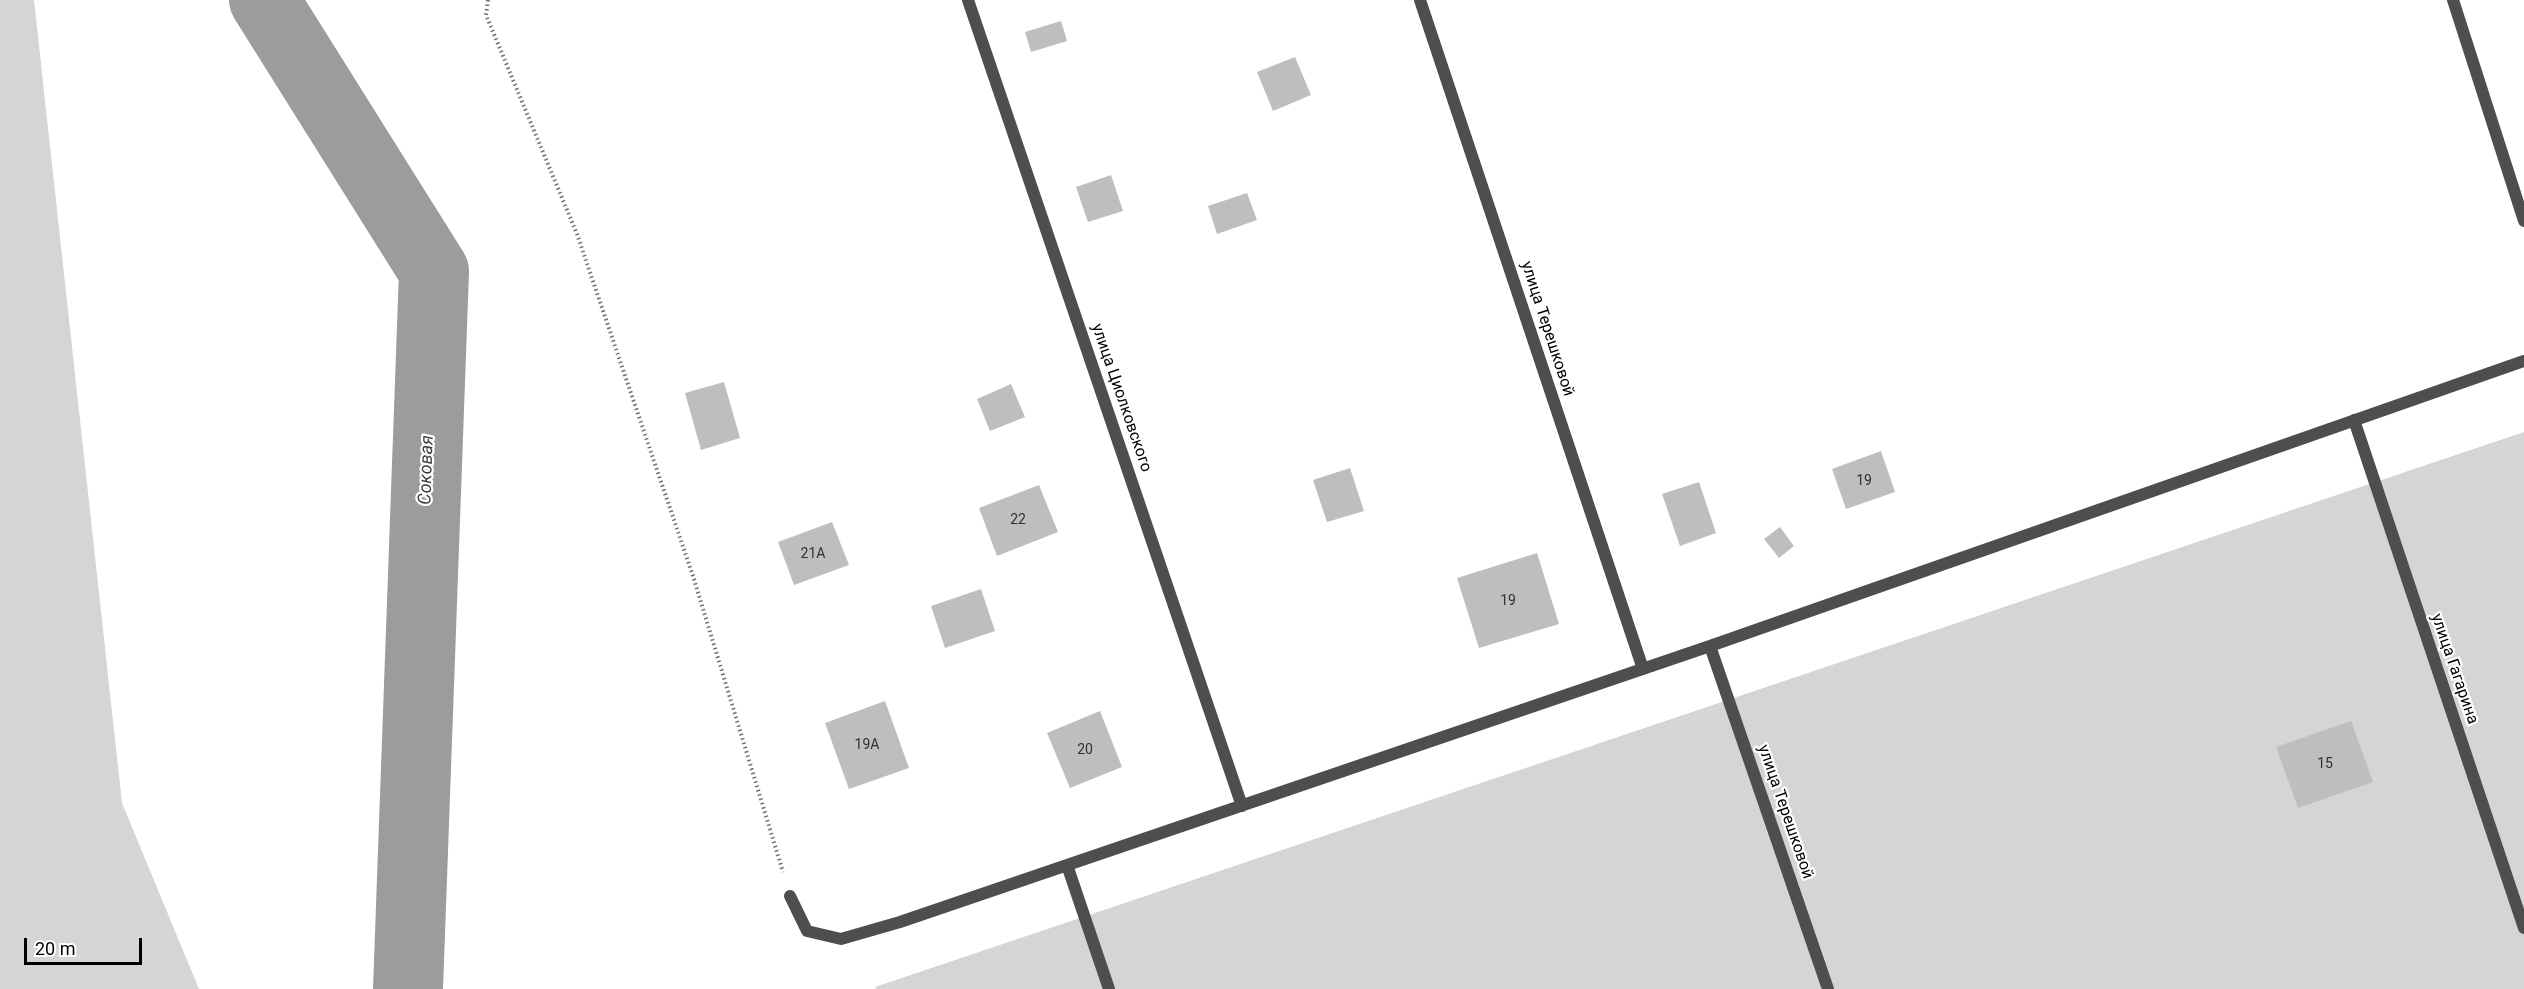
<!DOCTYPE html>
<html>
<head>
<meta charset="utf-8">
<style>
	body { margin:0 }
	#map { position:relative; width:2524px; height:989px; overflow:hidden; background:#fff; font-family:Roboto,sans-serif }
	canvas { display:block }
	.scale { position:absolute; left:24px; top:938px; width:118px; height:27px; box-sizing:border-box; border:3px solid #000; border-top:0; padding-left:8px; font-size:18px; line-height:21px; white-space:nowrap; color:#000; -webkit-text-stroke:4px #fff; paint-order:stroke }
</style>
</head>
<body>
<div id="map">
<canvas width="2524" height="989"></canvas>
<div class="scale">20 m</div>
</div>
<script>
const ctx = document.querySelector('canvas').getContext('2d');
ctx.lineJoin = 'round';
function fill(path, color) { ctx.fillStyle = color; ctx.fill(path, 'evenodd'); }
function stroke(path, color, width, dash) { ctx.strokeStyle = color; ctx.lineWidth = width; ctx.lineCap = dash ? 'butt' : 'round'; ctx.setLineDash(dash || []); ctx.stroke(path); }
function write(font, color, halo, rows, align = 'center') {
  ctx.font = font + ' Roboto,sans-serif'; ctx.lineWidth = 4.5; ctx.setLineDash([]); ctx.textBaseline = 'middle'; ctx.strokeStyle = halo; ctx.fillStyle = color; for (const [text, x, y, turn = 0] of rows) {
    ctx.save(); ctx.translate(x, y); ctx.rotate((+turn || 0) * Math.PI / 180); ctx.textAlign = isNaN(turn) ? turn : align; if (halo) ctx.strokeText(text, 0, 0); ctx.fillText(text, 0, 0); ctx.restore();
  }
}
fill(new Path2D(`
	M0,0h34l88,803 77,186h-199z
	M2524,432v557h-1648l-1,-2z`), '#d5d5d5');
stroke(new Path2D(`
	M264,0l170,271 -26,718`), '#9c9c9c', 70);
fill(new Path2D(`
	M1061,21l6,20 -36,11 -6,-20z
	M1295,57l16,38 -38,16 -16,-39z
	M1111,175l12,36 -35,11 -12,-35z
	M1247,193l10,27 -40,14 -9,-28z
	M724,382l16,56 -39,12 -16,-57z
	M1011,384l14,33 -35,14 -13,-32z
	M1881,451l14,41 -49,17 -14,-40z
	M1350,468l14,43 -37,11 -14,-42z
	M1699,482l17,51 -36,13 -18,-52z
	M1039,485l19,47 -61,24 -18,-48z
	M832,522l17,43 -55,20 -16,-43z
	M1780,527l14,19 -15,12 -15,-19z
	M1537,553l22,71 -80,24 -22,-70z
	M981,589l14,42 -50,17 -14,-42z
	M885,701l24,67 -60,21 -24,-66z
	M1100,711l22,56 -52,21 -23,-55z
	M2351,721l22,61 -75,26 -22,-61z`), '#bebebe');
stroke(new Path2D(`
	M488,0l-2,15 91,219 116,342 90,296`), '#707070', 4, [1.5, 3]);
stroke(new Path2D(`
	M968,0l274,806
	M1420,0l223,669
	M2453,0l71,221
	M2354,420l170,508
	M1710,646l118,343
	M1067,865l42,124
	M790,896l17,35 34,8 59,-17 810,-276 814,-285`), '#4e4e4e', 12);
write('14px', '#303030', null, [
	["19",1864,481],
	["22",1018,520],
	["21А",813,554],
	["19",1508,601],
	["19А",867,745],
	["20",1085,750],
	["15",2325,764]
]);
write('16px', '#000', '#fff', [
	["улица Терешковой",1547,329,72],
	["улица Циолковского",1121,398,71],
	["улица Гагарина",2454,669,71],
	["улица Терешковой",1785,812,71]
]);
write('italic 18px', '#3d3d3d', '#fff', [
	["Соковая",427,470,-88]
]);
</script>
</body>
</html>
